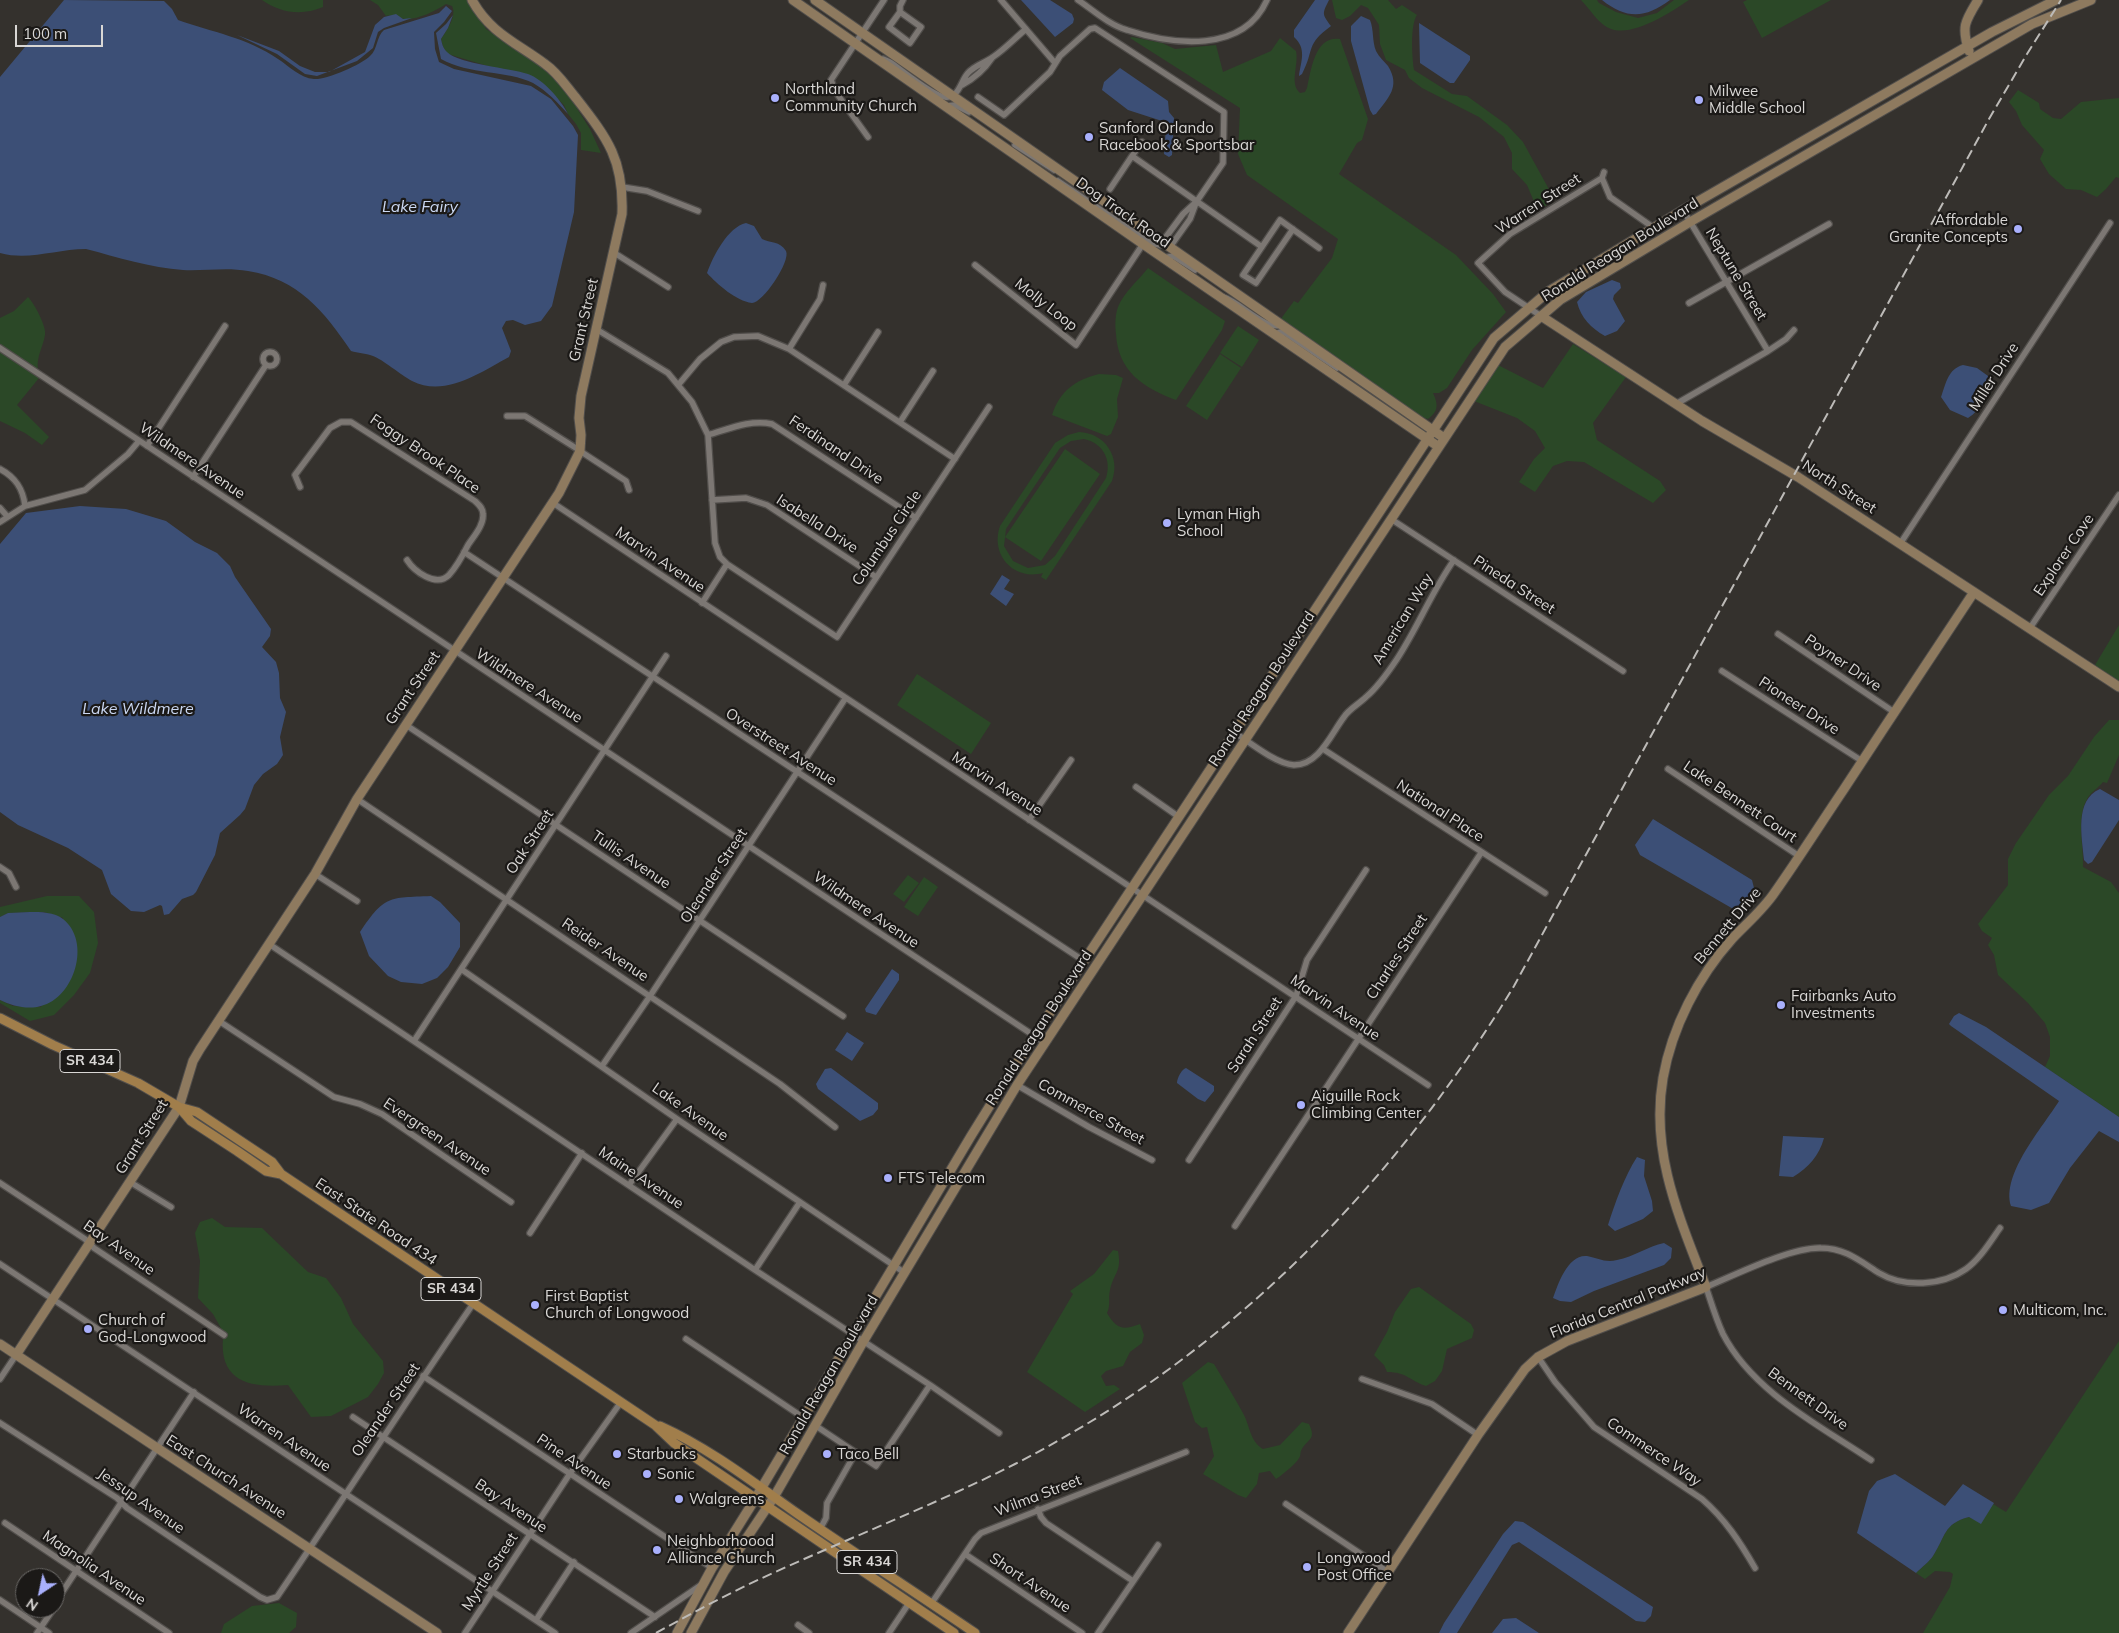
<!DOCTYPE html>
<html>
<head>
<meta charset="utf-8">
<style>
	body { margin:0 }
	#map { position:relative; width:2119px; height:1633px; overflow:hidden; background:#34312d; font-family:Mulish,sans-serif }
	canvas { display:block }
	.north { position:absolute; left:15px; top:1568px; width:50px; height:50px; box-sizing:border-box; background:#1b1917; border:1px solid #676563; border-radius:50%; rotate:214deg; font-size:14px; font-weight:700; line-height:20px; text-align:center; color:#d9d7d5 }
	.north::after { content:''; display:block; margin:auto; width:18px; height:22px; background:#a9b0fc; clip-path:polygon(50% 0,100% 100%,50% 72%,0 100%) }
	.scale { position:absolute; left:15px; top:25px; width:88px; height:22px; box-sizing:border-box; border:2px solid #d9d7d5; border-top:0; padding-left:6px; font-size:15px; line-height:18px; white-space:nowrap; color:#d9d7d5; -webkit-text-stroke:4px #1b1917; paint-order:stroke }
</style>
</head>
<body>
<div id="map">
<canvas width="2119" height="1633"></canvas>
<div class="north">N</div>
<div class="scale">100 m</div>
</div>
<script>
const ctx = document.querySelector('canvas').getContext('2d');
ctx.lineJoin = 'round';
function fill(path, color) { ctx.fillStyle = color; ctx.fill(path, 'evenodd'); }
function stroke(path, color, width, dash) { ctx.strokeStyle = color; ctx.lineWidth = width; ctx.lineCap = dash ? 'butt' : 'round'; ctx.setLineDash(dash || []); ctx.stroke(path); }
function write(font, color, halo, rows, align = 'center') {
  ctx.font = font + ' Mulish,sans-serif'; ctx.lineWidth = 4.5; ctx.setLineDash([]); ctx.textBaseline = 'middle'; ctx.strokeStyle = halo; ctx.fillStyle = color; for (const [text, x, y, turn = 0] of rows) {
    ctx.save(); ctx.translate(x, y); ctx.rotate((+turn || 0) * Math.PI / 180); ctx.textAlign = isNaN(turn) ? turn : align; if (halo) ctx.strokeText(text, 0, 0); ctx.fillText(text, 0, 0); ctx.restore();
  }
}
fill(new Path2D(`
	M262,0h61v7c-21,9 -43,6 -61,-7z
	M370,0h99l17,29 53,35 27,27 24,38 11,24 -20,-3v-17l-5,-9 -8,-10 -4,-9 -22,-22 -13,-8 -38,-8 -43,-13 -5,-7 -2,-8c6,-9 16,-23 11,-33l-6,-2c-11,7 -26,15 -40,15 -7,0 -13,-5 -20,-3l-8,-11z
	M1332,0h56l8,9 6,-4 15,10c-7,10 -5,42 -3,55l38,24 15,2 40,29 16,17 28,51 -5,13h-5l-6,-2 -8,-19 -15,-16v-16l-8,-16 -25,-20 -57,-29 -13,-10 -4,-8 -19,-10 -6,-16 -1,-19 -11,-17 -7,-3 -11,11 -8,4 -6,-2z
	M1581,0h16l2,3 17,9 22,6 19,-5 17,-13h15c-18,12 -55,37 -78,29 -12,-4 -21,-20 -30,-29z
	M1747,0h84l-69,38 -19,-36z
	M1132,37l30,6 13,6 41,-4 7,27 48,-21 9,-13 16,13c3,15 -7,32 4,42l5,-1 2,-4c4,-18 8,-53 33,-49l28,80 -6,21 -5,3 -18,31 117,81 37,39 13,18 -34,38 -25,38 -8,5h-6c5,11 6,18 -5,26l-6,-2 -142,-97 14,-19 4,2 34,-45 6,-19 -91,-64 -9,-21 2,-46 -110,-70z
	M2018,90l21,13 1,6 13,9 8,1 20,-17 38,-4v80l-3,-1 -10,12 -9,8 -16,-7 -15,-1 -17,-15 -9,-15 4,-9 -22,-25 -6,-14 -7,-9z
	M1148,268l77,53 -3,9 -46,70c-33,-12 -58,-29 -60,-66 -1,-8 -1,-19 2,-27 6,-15 20,-26 30,-39z
	M28,297c6,6 19,30 17,38 -2,12 -9,22 -7,35l-38,-26v-26l14,-7z
	M1238,326l21,14 -17,27 -22,-14z
	M1573,344l53,33 -33,46 4,17 63,41 6,9 -13,13 -69,-41 -17,-1 -14,5 -18,26 -16,-10 15,-23 11,-11 -10,-17 -18,-13 -43,-17 24,-36 45,23z
	M0,352l39,26 -22,27 32,32 -7,8 -17,-12 -25,-12z
	M1220,354l21,14 -34,52 -21,-14z
	M1099,374l17,1 7,3 -6,21 1,18 -7,17 -4,2 -55,-21c8,-24 23,-35 47,-41z
	M1079,432c26,1 42,25 33,49l-66,99 -5,-3 2,-4c-30,8 -53,-19 -43,-47l55,-83 13,-8zM1084,439c19,4 28,21 22,39l-51,78 -10,9 -17,3 -15,-7 -9,-15 2,-17 54,-81 11,-7z
	M1065,449l35,25 -59,87 -36,-24z
	M2119,625v56l-8,-3 -16,-13z
	M917,674l74,49 -20,31 -74,-49z
	M2109,720h10v35l-12,28 -4,-1c-5,6 -12,10 -16,17 -11,20 -3,47 -4,68l28,15 8,11v224l-74,-50 5,-11v-19l-5,-14 -17,-20 -30,-28 -4,-20 -6,-10 4,-7 -10,-7 -4,-7 30,-39v-26l8,-16 33,-48 19,-19 26,-39z
	M908,875l11,8 -15,19 -11,-8z
	M924,877l14,10 -20,29 -14,-9z
	M47,896h32l15,16 4,31 -8,30 -16,22 -20,20 -24,6 -30,-18v-3l13,6 28,1 22,-89 -19,-6 -36,1 -8,4v-10z
	M212,1218l13,9 37,1 46,44 18,6 15,20 12,26 30,37 1,12 -6,11 -10,13 -37,19 -20,1 -23,-32c-36,3 -69,-2 -65,-47l1,1 4,-5 -6,-4 -9,-16 -15,-16 2,-37 -5,-28 5,-11z
	M1113,1250l5,1c4,21 -4,21 -8,39 -2,8 1,15 -3,23 10,17 16,17 33,11l4,11 -2,8 -12,9 -7,14 -17,5 -5,5 5,10 8,-1 6,4 -35,23 -58,-40 46,-78 -3,-3 24,-17z
	M1419,1287l52,37 3,6 -2,8 -25,11 -5,22 -7,10 -9,5c-16,-5 -19,-14 -39,-14l-3,-7 -10,-10 13,-23 8,-20 16,-23z
	M2119,1341v292h-196l27,-46 3,-13 -3,-2 -15,-1 -10,8 -9,-6c6,-6 13,-11 17,-17 13,-20 10,-32 36,-39l12,6 12,-19 13,8z
	M1208,1362l6,2c10,17 21,34 30,51 6,12 6,26 19,34l17,-4 22,-23 7,2c8,17 -2,14 -8,27 -1,2 0,5 -2,7 -2,5 -18,18 -23,21l-6,-8 -11,2 -2,11 -11,14 -8,-3 -35,-21 11,-18 -7,-29 -5,1 -7,-6 -13,-39z
	M279,1603l18,10 -1,14 -7,6h-68l3,-9 28,-18z`), '#2b4827');
fill(new Path2D(`
	M64,0l100,1 8,8 6,11c34,12 70,18 100,39 11,7 22,19 36,20 12,1 47,-14 56,-23 8,-7 6,-19 14,-26l55,-17 7,-7 6,5 -8,11 -10,10 1,17 4,13 15,7 77,17 20,13 22,27 5,9 -4,77 -22,94 -11,15 -16,4 -12,-5 -7,1 -4,7 9,23 -2,6c-28,15 -64,41 -97,24 -11,-6 -30,-22 -39,-25 -8,-3 -15,-3 -22,-5 -27,-40 -53,-72 -103,-80 -21,-4 -43,0 -65,-1 -32,-2 -66,-13 -97,-21 -30,0 -57,12 -86,4v-176z
	M1021,0h29l22,14 2,5 -1,4 -18,14z
	M1315,0h14c-7,14 -7,14 2,26 -26,19 -16,23 -29,48l-3,2c2,-15 8,-27 -5,-39v-7z
	M1602,0h68c-24,18 -43,20 -68,0z
	M396,14l7,5 9,-1 -28,10 -6,4 -5,16 -16,13 -40,15 -12,-2 -28,-20 -40,-19 42,16 21,15 15,6h14l36,-20 10,-27 9,-8z
	M453,15l-5,13 -7,11c1,5 2,9 6,13 12,12 63,16 81,22 16,6 33,26 40,40 -11,-12 -21,-23 -35,-31 -26,-13 -64,-8 -92,-24l-5,-26 10,-9z
	M1361,16l9,4c4,10 2,21 6,31 3,6 8,10 12,15 13,21 0,32 -12,48l-3,1 -3,-5 -19,-69v-15z
	M1419,23l51,33v4l-16,23h-4l-30,-20z
	M1120,68l48,33 1,11 5,6 -2,37 -3,2 -5,-3 2,-26 -4,-7 -34,-11 -26,-20 2,-8z
	M746,223l8,3 8,13c8,4 18,2 24,12 5,10 -23,52 -34,52 -16,-2 -35,-19 -45,-30 6,-17 21,-46 39,-50z
	M1612,280l8,3 1,5 -7,7 -1,4 12,22 -8,10 -12,5c-14,-8 -24,-18 -28,-34l9,-10z
	M1963,365l14,3 18,13c-7,14 -14,29 -27,37l-18,-8 -9,-13c5,-14 7,-28 22,-32z
	M80,506l46,3 40,12 29,21 22,11 13,13 5,11 36,52 -1,7 -8,11 14,15 3,11 1,25 6,14 -6,25 3,18 -6,9 -14,10 -9,11 -9,24 -5,6 -20,18 -5,22 -19,37 -3,3 -11,4 -13,15 -5,1 -2,-9 -2,-1 -16,7 -13,-1 -20,-17 -9,-24 -34,-22 -50,-23 -18,-13v-268l26,-31z
	M1002,575l8,5 -6,9 10,5 -8,12 -16,-12z
	M2100,789l19,11v20l-27,42 -4,2 -4,-4c-2,-23 -10,-60 16,-71z
	M1653,819l99,61 2,8 -13,19 -6,3 -95,-55 -5,-10z
	M431,896l9,6 20,21v24l-12,20 -11,11 -15,6 -21,-2 -13,-6 -19,-20 -9,-24c25,-37 28,-34 71,-36z
	M30,912c10,0 25,0 33,7 29,23 11,79 -22,87 -13,4 -29,0 -41,-6v-83l8,-4z
	M892,969l7,5v6l-23,35 -10,-3 -1,-3z
	M1959,1013l27,14 133,90v25l-20,-11 -29,37 -21,35 -18,7 -20,-4c-10,-32 32,-79 48,-105l-108,-75 -2,-2 5,-8z
	M847,1032l17,11 -12,18 -17,-11z
	M831,1068l47,35v6l-5,6 -13,6 -42,-32 -2,-5 9,-15z
	M1186,1068l28,18v5l-9,11 -7,-3 -21,-16c0,-5 5,-14 9,-15z
	M1783,1136l41,2c-5,18 -15,29 -31,39l-14,-1z
	M1637,1157l8,3 -1,16 8,25 1,10 -10,8 -28,12 -7,-6c7,-22 17,-50 29,-68z
	M1664,1243l8,5 -1,10 -7,7 -70,26 -23,11 -11,-1 -7,-3c5,-14 15,-44 34,-42 11,2 18,7 30,4 17,-3 31,-14 47,-17z
	M1895,1474l50,32 18,-22 31,19 -13,21 -12,-7c-26,7 -23,19 -36,39 -4,6 -11,11 -17,17l-59,-40 12,-42 8,-10z
	M1515,1521l8,1 130,85 -2,9 -6,6 -9,-1 -117,-79 -7,3 -55,88h-18l5,-10 59,-89z
	M1516,1618l23,15h-47l11,-14z`), '#3c4f76');
const street = new Path2D(`
	M1001,0l54,63
	M1078,0c15,10 31,25 49,30 46,15 116,24 140,-30
	M900,12l21,15 -11,16 -21,-16 11,-15v-6l3,-6
	M883,59l7,3c12,8 43,34 55,35 14,2 16,-17 23,-24 7,-8 17,-10 25,-16 12,-8 22,-19 33,-28
	M962,85c13,-7 22,-15 30,-27
	M978,97l26,18 46,-43 10,-16 30,-27 5,-1 129,84 -1,51 -26,38 -14,13 -23,31 -10,-2 -92,-62
	M946,106l9,-1 14,7
	M868,137l-33,-46 -4,-11 53,-80
	M1015,145l39,25
	M1132,156l10,-14
	M1602,178l8,19 44,31
	M622,187l25,4 51,20
	M1110,189l22,-33 130,91
	M1683,210l85,141
	M1293,229l-37,54 -13,-8 37,-55 39,28
	M1170,247l20,-28 6,-16
	M613,252l55,35
	M1164,258l9,-2 22,14
	M975,265l101,80 67,-101
	M1223,297c17,5 43,34 59,28
	M1689,303l140,-79
	M1541,316l-36,-24 -27,-29 32,-29 92,-56 2,-6
	M596,329l72,44 24,29 16,33 7,108 5,14 7,7 110,73 152,-230
	M1275,334l5,-2 5,1 52,35
	M0,348l1045,695
	M789,349l31,-50 3,-14
	M263 359a7 7 0 1 1 14 0a7 7 0 1 1-14 0Z
	M679,384l21,-25 21,-17 13,-5 24,-1 31,13 166,110
	M844,385l34,-53
	M1676,404l92,-53 18,-12 8,-9
	M507,416h18l54,34
	M900,422l33,-51
	M708,435c21,-6 42,-16 64,-11l144,94
	M147,446l78,-120
	M580,451l46,30 3,9
	M0,469c15,8 23,19 25,37
	M193,477l73,-112
	M300,487l-5,-12 35,-47 11,-6h10l124,79c4,4 8,7 8,13 1,11 -9,22 -15,31 -5,10 -11,21 -19,30 -13,13 -35,-4 -42,-15
	M712,500l34,-2 21,7 109,72
	M553,503l875,582
	M0,508l7,8
	M1391,519l232,152
	M0,522l25,-16 60,-16 43,-36 11,-13
	M1900,544l210,-321
	M464,552l620,409
	M702,603l25,-39
	M2030,628l89,-133
	M1778,634l116,78
	M1722,671l140,90
	M406,725l437,291
	M1234,732c15,10 42,32 60,33 25,0 37,-31 50,-48 5,-8 15,-13 22,-20 12,-10 23,-26 31,-38 21,-32 35,-68 57,-99
	M1323,749l222,144
	M1668,769l131,87
	M1136,787l43,30
	M357,799l423,285 55,43
	M1029,820l42,-60
	M0,867l9,6 7,14
	M315,874l42,27
	M269,944l486,326 175,115 69,48
	M461,969l216,150 228,154
	M219,1021l115,76 26,7 22,10 129,88
	M414,1041l252,-385
	M602,1066l48,-70 195,-297
	M1017,1085l72,42 63,33
	M1189,1160l107,-164 11,-36 59,-90
	M130,1182l41,25
	M0,1183l85,56 9,9 130,87
	M629,1185l48,-66
	M1235,1226l246,-373
	M530,1233l52,-80
	M0,1264l555,369
	M755,1270l45,-68
	M686,1339l118,79
	M1538,1357l17,25 39,45 108,72c23,20 38,43 53,69
	M423,1376l289,192
	M0,1379l16,-24
	M1362,1379l70,25 46,31
	M353,1417l302,200
	M0,1423l117,75 10,10 133,89 7,3 10,-3c66,-97 129,-196 196,-293
	M816,1426l60,40 54,-81
	M1871,1460c-52,-35 -118,-68 -148,-126 -7,-15 -12,-32 -17,-47 29,-12 85,-40 115,-39 24,0 39,13 58,25 25,15 63,13 87,-4 14,-10 24,-27 34,-41
	M1286,1504l102,68
	M1038,1509l3,8 5,6 87,58
	M5,1523l164,110
	M820,1529l6,-11 1,-15 29,-51
	M965,1554l117,79
	M0,1600l49,33
	M931,1604l44,-65 6,-6 205,-81
	M55,1605l4,-8 135,-205
	M536,1620l38,-58
	M798,1625l11,8
	M37,1633l17,-25
	M465,1633l104,-158 52,-73
	M631,1633l70,-48
	M889,1633l20,-30
	M1098,1633l60,-88`);
const secondary = new Path2D(`
	M793,0l350,244 296,203
	M815,0l629,438
	M1969,51c-8,-24 -4,-30 9,-51
	M1541,316l161,105 96,56 321,210
	M0,1344l437,289
	M16,1355l163,-248 14,-46 7,-12 115,-175 42,-75 202,-306 21,-42 1,-16 -2,-17 2,-22 41,-182c2,-54 -14,-75 -46,-116 -10,-12 -18,-25 -31,-34 -28,-21 -55,-31 -73,-64
	M677,1633l35,-65 40,-64 219,-368 36,-58 487,-740 55,-47 134,-81 309,-178 64,-32
	M691,1633l33,-61 50,-75 89,-155 154,-257 488,-738 55,-47 130,-78 342,-198 59,-24
	M1348,1633l130,-198 47,-66 13,-12 29,-16 139,-54c-26,-68 -56,-134 -43,-209 9,-51 35,-101 69,-139 14,-15 31,-29 43,-47 24,-34 46,-69 69,-103 43,-66 87,-132 130,-197`);
const primary = new Path2D(`
	M0,1018l53,27 85,38 41,24 18,5 75,50 9,12 374,251 19,18 280,190
	M179,1107l12,14 46,30 29,20 15,3
	M660,1426c49,22 94,57 138,88 58,40 118,79 177,119`);
stroke(street, '#514e4b', 8);
stroke(secondary, '#514e4b', 11);
stroke(primary, '#514e4b', 11);
stroke(street, '#7c7773', 5.5);
stroke(secondary, '#8e7a5f', 9);
stroke(primary, '#a17e4b', 9);
stroke(new Path2D(`
	M656,1633c38,-21 77,-42 117,-60 81,-37 163,-69 242,-109 211,-108 377,-276 499,-478l475,-867 38,-65 34,-54`), '#bdbbb8', 2, [10, 5]);
for (const [x, y, r, color] of [
	[775,98,5,"#a9b0fc"],
	[1699,100,5,"#a9b0fc"],
	[1089,137,5,"#a9b0fc"],
	[2018,229,5,"#a9b0fc"],
	[1167,523,5,"#a9b0fc"],
	[1781,1005,5,"#a9b0fc"],
	[1301,1105,5,"#a9b0fc"],
	[888,1178,5,"#a9b0fc"],
	[535,1305,5,"#a9b0fc"],
	[2003,1310,5,"#a9b0fc"],
	[88,1329,5,"#a9b0fc"],
	[617,1454,5,"#a9b0fc"],
	[827,1454,5,"#a9b0fc"],
	[647,1474,5,"#a9b0fc"],
	[679,1499,5,"#a9b0fc"],
	[657,1550,5,"#a9b0fc"],
	[1307,1567,5,"#a9b0fc"]
]) { const dot = new Path2D(); dot.arc(x, y, r, 0, 2 * Math.PI); ctx.fillStyle = color; ctx.fill(dot); stroke(dot, '#1b1917', 2); }
for (const [x, y, w] of [
	[90,1061,60],
	[451,1289,60],
	[867,1562,60]
]) { const box = new Path2D(); box.roundRect(x - w / 2, y - 11.5, w, 23, 4); ctx.fillStyle = '#1b1917'; ctx.fill(box); stroke(box, '#d9d7d5', 1); }
write('bold 14px', '#d9d7d5', null, [
	["SR 434",90,1061],
	["SR 434",451,1289],
	["SR 434",867,1562]
]);
write('15px', '#d9d7d5', '#1b1917', [
	["Northland",785,89],
	["Community Church",785,106],
	["Milwee",1709,91],
	["Middle School",1709,108],
	["Sanford Orlando",1099,128],
	["Racebook & Sportsbar",1099,145],
	["Affordable",2008,220,"right"],
	["Granite Concepts",2008,237,"right"],
	["Lyman High",1177,514],
	["School",1177,531],
	["Fairbanks Auto",1791,996],
	["Investments",1791,1013],
	["Aiguille Rock",1311,1096],
	["Climbing Center",1311,1113],
	["FTS Telecom",898,1178],
	["First Baptist",545,1296],
	["Church of Longwood",545,1313],
	["Multicom, Inc.",2013,1310],
	["Church of",98,1320],
	["God-Longwood",98,1337],
	["Starbucks",627,1454],
	["Taco Bell",837,1454],
	["Sonic",657,1474],
	["Walgreens",689,1499],
	["Neighborhoood",667,1541],
	["Alliance Church",667,1558],
	["Longwood",1317,1558],
	["Post Office",1317,1575]
], 'left');
write('15px', '#d9d7d5', '#1b1917', [
	["Warren Street",1538,204,-33],
	["Dog Track Road",1123,213,35],
	["Ronald Reagan Boulevard",1620,250,-32],
	["Neptune Street",1736,274,59],
	["Molly Loop",1046,305,38],
	["Grant Street",584,320,-77],
	["Miller Drive",1994,377,-57],
	["Ferdinand Drive",836,450,34],
	["Foggy Brook Place",425,454,34],
	["Wildmere Avenue",192,461,34],
	["North Street",1839,487,33],
	["Isabella Drive",817,524,33],
	["Columbus Circle",887,538,-56],
	["Explorer Cove",2064,555,-56],
	["Marvin Avenue",660,560,34],
	["Pineda Street",1514,585,33],
	["American Way",1403,619,-59],
	["Poyner Drive",1843,663,34],
	["Wildmere Avenue",529,686,33],
	["Grant Street",413,688,-56],
	["Ronald Reagan Boulevard",1262,689,-57],
	["Pioneer Drive",1799,706,33],
	["Overstreet Avenue",781,747,33],
	["Marvin Avenue",997,784,33],
	["Lake Bennett Court",1740,802,34],
	["National Place",1440,811,33],
	["Oak Street",530,842,-57],
	["Tullis Avenue",631,860,34],
	["Oleander Street",714,876,-57],
	["Wildmere Avenue",866,910,34],
	["Bennett Drive",1728,926,-50],
	["Reider Avenue",605,950,34],
	["Charles Street",1397,957,-57],
	["Marvin Avenue",1335,1008,34],
	["Ronald Reagan Boulevard",1039,1028,-57],
	["Sarah Street",1255,1035,-57],
	["Lake Avenue",690,1112,35],
	["Commerce Street",1091,1112,29],
	["Grant Street",142,1137,-58],
	["Evergreen Avenue",437,1137,34],
	["Maine Avenue",641,1178,34],
	["East State Road 434",376,1222,34],
	["Bay Avenue",119,1248,35],
	["Florida Central Parkway",1628,1303,-22],
	["Ronald Reagan Boulevard",829,1375,-60],
	["Bennett Drive",1808,1399,36],
	["Oleander Street",386,1410,-56],
	["Warren Avenue",284,1438,34],
	["Commerce Way",1654,1452,34],
	["Pine Avenue",574,1462,34],
	["East Church Avenue",226,1477,33],
	["Wilma Street",1038,1496,-21],
	["Jessup Avenue",141,1501,35],
	["Bay Avenue",511,1506,34],
	["Magnolia Avenue",94,1568,34],
	["Myrtle Street",490,1572,-57],
	["Short Avenue",1030,1583,34]
]);
write('italic 16px', '#cbd8f3', '#1b1917', [
	["Lake Fairy",420,207],
	["Lake Wildmere",138,709]
]);
</script>
</body>
</html>
